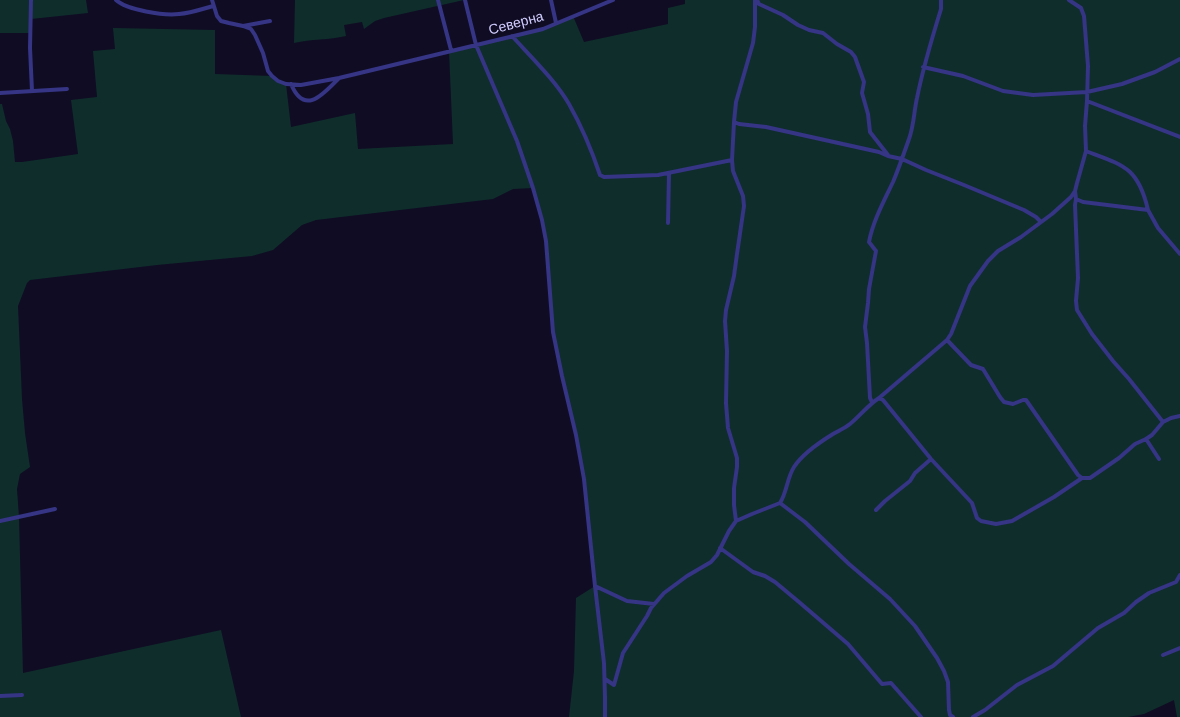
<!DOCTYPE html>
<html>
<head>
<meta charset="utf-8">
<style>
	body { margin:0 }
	canvas { display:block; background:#0f0c23 }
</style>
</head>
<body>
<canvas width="1180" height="717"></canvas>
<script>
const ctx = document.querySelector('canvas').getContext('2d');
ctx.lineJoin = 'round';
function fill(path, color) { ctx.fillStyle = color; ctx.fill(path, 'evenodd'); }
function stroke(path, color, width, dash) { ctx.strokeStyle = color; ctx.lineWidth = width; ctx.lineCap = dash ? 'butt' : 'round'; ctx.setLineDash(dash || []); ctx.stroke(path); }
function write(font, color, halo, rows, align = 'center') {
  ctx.font = font + ' Barlow,sans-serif'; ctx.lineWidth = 4; ctx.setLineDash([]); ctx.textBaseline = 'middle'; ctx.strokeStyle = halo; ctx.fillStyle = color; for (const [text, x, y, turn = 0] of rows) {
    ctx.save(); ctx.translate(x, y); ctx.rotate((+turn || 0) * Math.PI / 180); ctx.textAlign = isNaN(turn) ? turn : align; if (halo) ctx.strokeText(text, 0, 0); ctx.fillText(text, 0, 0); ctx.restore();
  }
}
fill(new Path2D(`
	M0,0h86l2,13 -57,6v14h-31z
	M295,0h169l-80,18 -9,3 -11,8 -2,-7 -18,3 2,11c-17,4 -35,3 -52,7z
	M685,0h495v717h-3l-3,-17 -30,14 -16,3h-559l5,-46 2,-73 19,-12 -11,-107 -31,-147 -7,-91 -13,-53 -20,1 -20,10 -177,21 -14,5 -29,25 -21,6 -95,9 -127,15 -3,3 -9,23 4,93 3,34 5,34 -10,7 -3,15 2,28 4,156 198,-43 20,87h-241v-613h2l4,17 4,8 3,12 2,21h7l56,-8 -7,-54 26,-3 -4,-46 22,-2 -2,-21 102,2v44l57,2 14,8 5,43 64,-14 3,36 95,-5 -4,-93 94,-22 30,-13 11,26 84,-18v-16l17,-4z`), '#0f2d2b');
stroke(new Path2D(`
	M31,0l-1,48 2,43
	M116,0c11,10 48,16 63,14 12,-1 23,-5 34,-8
	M212,0l5,16 4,5 8,2 14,3 8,3 4,6 8,18 5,18 4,5 6,5 8,3 15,1 38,-7 204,-49 70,-29
	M438,0l13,50
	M465,0l11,45 41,96 16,47 9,32 4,21 7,91 9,44 14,59 8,44 11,107 9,77 1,34v20
	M551,0l5,23
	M757,0l2,4 24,11 15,10 11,5 14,3 14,11 14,8 4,5 9,25 -2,11 6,21 2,18 18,23
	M1069,0l12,8 3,8 4,50 -1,35 -2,25 1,25 -9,32 -2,8 1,8 -1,6 3,73 -2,23 1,9 15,24 21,27 16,18 34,43 -11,13 -6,4 13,20
	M243,26l27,-5
	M512,36c19,21 43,44 57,68 13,23 23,47 31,71l4,2 54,-2 74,-15
	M923,67l40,9 40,15 30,4 54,-3 35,-8 33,-12 25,-13
	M291,84c14,33 33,9 48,-6
	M0,93l67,-4
	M1087,101l93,36
	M734,122l5,2 27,3 113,25 9,4 14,3 24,11 38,15 60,25 12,7 4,4
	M1086,151c37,14 52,16 62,59
	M1076,199l7,3 65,8 10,18 22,26
	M668,223l1,-50
	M947,340l24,25 12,4 17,28 4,5 9,2 10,-4h3l52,75 4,3h8l29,-20 16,-14 11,-5
	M879,398l4,2 48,59 41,44 5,15 4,3 15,3 16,-3 42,-24 28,-19
	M872,402l-2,-4 -3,-55 -2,-16 3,-24 1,-14 7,-38 -7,-9c4,-21 15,-41 24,-60 6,-14 11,-29 16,-43 5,-14 5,-28 8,-41 6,-30 15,-60 24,-89v-9
	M1163,422l8,-4 9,-2
	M780,503l25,19 44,42 41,35 25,27 22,32 7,13 4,11 1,28 1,5 3,2
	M876,510l9,-9 25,-20 5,-8 16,-14
	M0,521l55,-12
	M736,521l-2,-16v-17l3,-21v-9l-9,-30 -2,-25 1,-52 -2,-30 1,-11 8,-34 3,-22 7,-48 -1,-10 -10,-25 -1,-11 2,-38 2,-20 17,-59 2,-16v-27
	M720,548l33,24 12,4 10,6 24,20 49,42 34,40 9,-1 30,34
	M595,586l32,15 27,3
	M1163,655l17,-7
	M605,679l9,6 9,-32 24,-37 4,-8 13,-15 23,-17 24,-14 6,-7 12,-24 7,-10 16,-7 28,-11c7,-11 7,-25 14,-36 9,-14 26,-25 39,-33 5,-3 12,-6 17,-10 10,-8 18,-19 29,-26l68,-58 4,-6 19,-48 18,-25 10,-10 23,-14 31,-23 19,-17 4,-6
	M0,696l22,-1
	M973,717l12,-7 32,-25 36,-19 45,-38 26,-15 12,-11 13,-9 27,-11 4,-7`), '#353485', 4);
write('14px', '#d2cdff', '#0f0c23', [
	["Северна",516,23,-15]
]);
</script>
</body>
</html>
